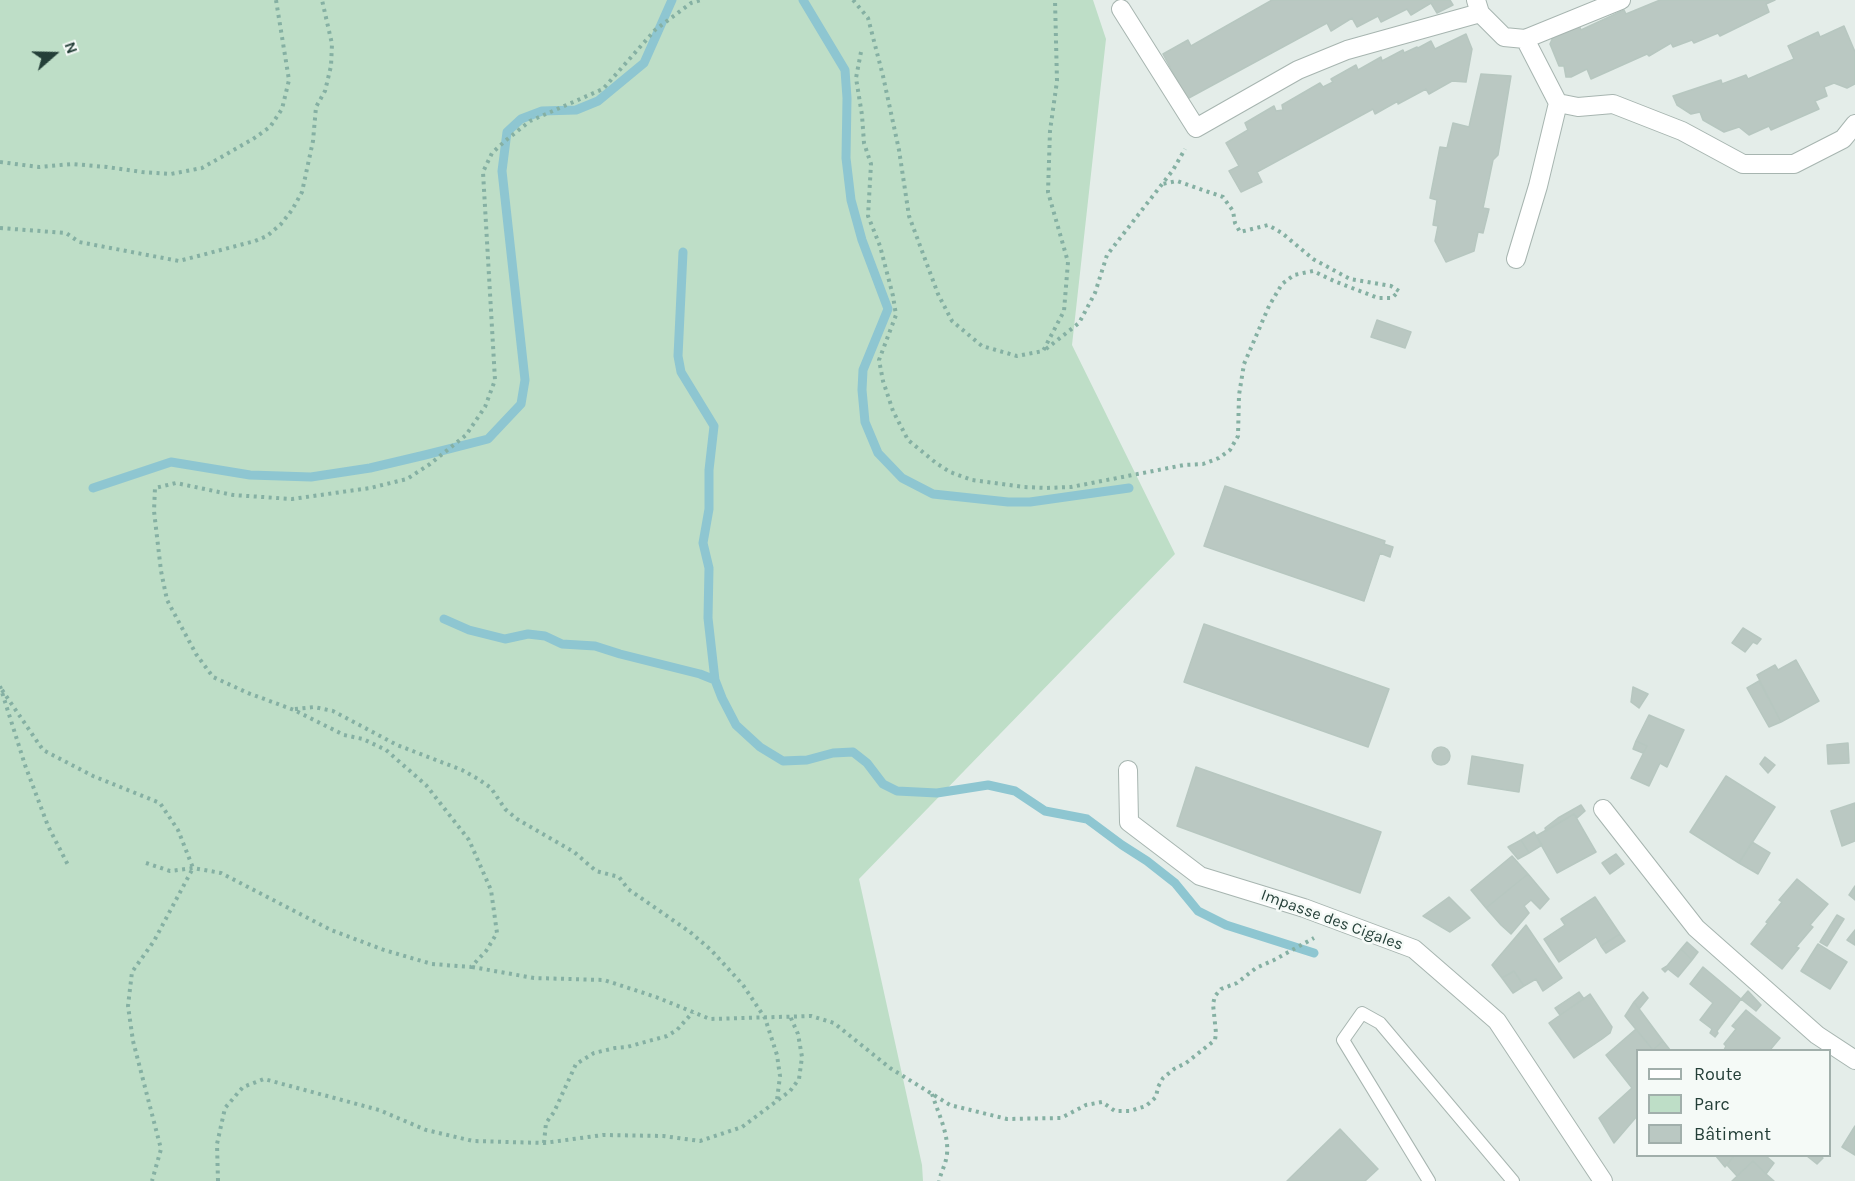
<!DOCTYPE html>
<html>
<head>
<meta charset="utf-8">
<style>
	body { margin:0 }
	#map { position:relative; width:1855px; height:1181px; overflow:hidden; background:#e4ede9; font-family:Karla,sans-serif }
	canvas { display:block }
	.legend { position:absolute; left:1636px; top:1049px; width:195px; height:108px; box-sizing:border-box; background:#f5faf7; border:2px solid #a1afab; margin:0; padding:8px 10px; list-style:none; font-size:18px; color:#243f38 }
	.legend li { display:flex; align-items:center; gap:12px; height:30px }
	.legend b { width:30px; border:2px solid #a1afab }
	.north { position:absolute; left:24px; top:24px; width:60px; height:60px; -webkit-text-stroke:4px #f5faf7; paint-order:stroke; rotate:70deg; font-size:16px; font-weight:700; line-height:24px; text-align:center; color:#243f38 }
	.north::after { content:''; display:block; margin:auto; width:21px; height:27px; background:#243f38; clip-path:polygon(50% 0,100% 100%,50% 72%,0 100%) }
</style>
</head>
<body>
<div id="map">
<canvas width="1855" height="1181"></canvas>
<ul class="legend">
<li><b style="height:8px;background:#fff"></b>Route</li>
<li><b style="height:16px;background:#bedec7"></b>Parc</li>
<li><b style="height:16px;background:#bac8c2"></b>Bâtiment</li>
</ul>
<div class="north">N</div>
</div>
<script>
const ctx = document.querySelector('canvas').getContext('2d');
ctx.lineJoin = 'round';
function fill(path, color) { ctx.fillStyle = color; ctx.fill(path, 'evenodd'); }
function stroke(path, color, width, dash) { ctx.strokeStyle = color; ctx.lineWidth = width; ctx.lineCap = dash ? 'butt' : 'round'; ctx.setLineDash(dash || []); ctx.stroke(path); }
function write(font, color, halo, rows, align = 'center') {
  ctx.font = font + ' Karla,sans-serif'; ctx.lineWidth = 5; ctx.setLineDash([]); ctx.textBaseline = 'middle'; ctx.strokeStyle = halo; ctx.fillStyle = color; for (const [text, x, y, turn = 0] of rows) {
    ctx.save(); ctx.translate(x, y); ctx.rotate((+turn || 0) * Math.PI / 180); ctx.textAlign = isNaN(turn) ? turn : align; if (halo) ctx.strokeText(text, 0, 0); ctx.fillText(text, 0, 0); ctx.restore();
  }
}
fill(new Path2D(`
	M0,0h1093l13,39 -34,306 103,209 -316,325 63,286 1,16h-923z`), '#bedec7');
stroke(new Path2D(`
	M803,0l42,70 2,28 -1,60 5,42 11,40 26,69 -25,61 -1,20 3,32 13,31 24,25 31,16 75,8h22l99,-14
	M683,252l-5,104 3,16 33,54 -5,44v39l-6,34 6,25 -1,50 7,62
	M93,488l78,-26 79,13 61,2 59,-9 55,-13 63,-16 33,-35 4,-24 -23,-209 5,-39 14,-13 21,-8 34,-1 22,-9 46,-38 28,-63
	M444,619l25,11 36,9 23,-5 17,2 17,8 33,2 25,8 80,20 15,6 7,18 14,27 24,22 23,14 24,-1 26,-7 20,-1 14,11 16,21 14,7 40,2 51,-8 27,6 30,20 42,8 35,26 25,16 28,22 23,28 28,14 88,28`), '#8ec6d1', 9);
const building = new Path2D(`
	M1272,0h178l3,5 -16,8 -6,-10 -20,12 -4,-6 -26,13 -3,-6 -21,11 -5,-9 -21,13 -4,-8 -140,76 -24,-45 25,-14 3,6z
	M1660,0h115l-9,4 3,8 -49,24 -2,-3 -24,10 -2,-3 -19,7 -2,-4 -22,13 -2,-2 -56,25 -4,-10 -16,8h-5l-2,-11h-5l-9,-22 3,-7 26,-12 2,5 43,-20 2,4z
	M1844,26l11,26v32l-8,4 -13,-5 -10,4 3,9 -12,5 4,8 -48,21 -2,-4 -20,9 -10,-8 -15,5 -21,-12 -3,-8 -9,2 -14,-9 -4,-9 48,-16 1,4 24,-9 2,4 46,-20 -6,-13 30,-14 2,5z
	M1466,34l6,15 -6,33 -14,-1 -23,13 -3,-5 -28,15v-3l-23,13 -2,-5 -116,63 5,10 -21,10 -12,-21 10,-5 -13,-23 22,-13 -3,-7 29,-17 2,5 7,-1 -1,-5 38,-22 3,4 10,-5 -2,-3 25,-14 2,5 23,-13 1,4 21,-11 1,3 13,-6 1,1 13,-7 4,8z
	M1481,74l30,2 -13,79 -5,5 -10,48 6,1 -6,24 -5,-1 -4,19 -28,11 -11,-21 3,-15 -5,-1 4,-25 -7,-2 10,-51 7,1 6,-25 16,4z
	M1377,320l34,12 -6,16 -34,-11z
	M1225,486l160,55 -1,3 9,3 -3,10 -10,-4 -16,48 -160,-55z
	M1204,624l185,65 -21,58 -184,-65z
	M1743,628l18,11 -4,5 -4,-2 -8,10 -13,-9z
	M1796,660l23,41 -38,21 -24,-47 18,-10 3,5z
	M1759,681l22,41 -12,5 -22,-39z
	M1633,687l15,7 -9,14 -8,-6z
	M1649,715l35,15 -17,37 -7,-4 -11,23 -18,-8 16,-32 -11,-5z
	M1636,741l11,5 -4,7 -10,-4z
	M1848,743l1,20 -21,1 -1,-19z
	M1432 756a9 9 0 1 1 18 0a9 9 0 1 1-18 0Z
	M1472,756l51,9 -4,27 -51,-8z
	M1765,757l10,8 -7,8 -8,-9z
	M1196,767l185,65 -21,61 -183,-67z
	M1726,776l49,31 -36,56 -49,-31z
	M1855,803v38l-13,5 -11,-35z
	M1581,805l4,6 -8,7 -3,-4 -28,17 -1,-3 13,-10z
	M1574,814l22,38 -39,21 -21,-37z
	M1534,832l8,13 -13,8 -8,-13z
	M1521,840l8,13 -11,6 -10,-12z
	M1752,842l18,11 -12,21 -19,-11z
	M1616,854l8,10 -14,10 -8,-11z
	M1512,856l16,18 -42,34 -15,-18z
	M1528,874l21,25 -9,10 -9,-9 -7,6 5,7 -18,21 -10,-9 -15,-17z
	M1797,879l31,25 -18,21 3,2 -17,20 3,1 -17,21 -31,-25 17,-21 -2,-1 16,-20 -3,-2z
	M1855,886v14l-6,-5z
	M1449,897l21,21 -20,14 -27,-16z
	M1595,897l25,37 -19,12 -5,-9 -37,25 -15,-23 21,-14 -4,-6z
	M1837,915l7,4 -17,27 -7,-4z
	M1526,925l36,53 -19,13 -7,-12 -12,7 -10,-15 -12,7 -10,-13z
	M1855,930v15l-8,-5z
	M1620,934l5,7 -19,12 -5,-7z
	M1687,942l11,10 -6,8 -11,-11z
	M1818,944l29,18 -17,27 -29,-18z
	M1681,949l11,11 -14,17 -10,-8 -3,3 -3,-3 5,-3z
	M1703,967l38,32 -24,32 1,2 -3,4 -5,-4 2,-4 -12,-9 13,-17 -23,-19z
	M1514,971l10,15 -11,7 -11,-15z
	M1748,991l13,14 -5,6 -15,-12z
	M1579,992l5,7 -24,16 -5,-7z
	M1643,992l5,6 -9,11 -5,-7z
	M1590,994l22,33 -2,6 -8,6 -28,19 -25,-35z
	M1634,1002l29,39 -10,9 -28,-34z
	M1746,1010l34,28 -10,12h-46l2,-4 -2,-2 12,-15 -4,-3z
	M1636,1029l17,21 10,-9 7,9h-32v65l-24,28 -15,-25 33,-30 -26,-33z
	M1855,1126v29l-13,-8z
	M1340,1129l38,40 -13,12h-78z
	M1716,1156h18l-9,11z
	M1734,1156h32l8,7 -8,11 -13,-13 -16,15 -10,-11z
	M1807,1156h13l3,2 -6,6z
	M1753,1161l13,13 8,7h-42z`);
fill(building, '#bac8c2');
stroke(building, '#b7c7c0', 1.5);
const service = new Path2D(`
	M1429,1181l-86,-141 19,-27 18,10 133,158`);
const minor = new Path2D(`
	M1476,0l4,13 24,24 21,2 96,-39
	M1121,9l75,119 102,-58 49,-20 133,-37
	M1558,103l20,4 35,-3 69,27 61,33h51l49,-25 12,-15
	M1516,259l22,-73 20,-83 -33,-64
	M1128,770l1,52 71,54 104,32 110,41 83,72 106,160
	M1603,809l93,119 121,107 38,25`);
stroke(service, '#a7b5b0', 14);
stroke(minor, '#a7b5b0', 20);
stroke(new Path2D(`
	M853,0l15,18 15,58 16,74 10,66 29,78 14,27 30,25 35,10 26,-5 21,-40 4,-49 -20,-70 2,-61 7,-50 -2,-81
	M861,52l-5,26 6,37 2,28 7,21 -3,52 12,30 13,50 3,19 -17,45 4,21 10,30 15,29 28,23 14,9 22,8 52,7 22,1 25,-1 113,-22 19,-1 16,-6 11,-8 8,-14 1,-41 5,-31 25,-58 13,-22 12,-9 19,-4 21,10 44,17h14l7,-7 -8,-5 -41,-7 -37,-20 -31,-26 -14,-8 -28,7 -5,-9 -2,-12 -10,-14 -46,-16 -15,3
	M0,162l39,5 33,-3 35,3 35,5 29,2 31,-6 51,-29 17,-12 12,-18 7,-29 -13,-80
	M0,228l66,5 13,9 100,19 76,-20 12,-5 14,-12 11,-14 10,-18 11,-51 3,-34 9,-16 6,-25 1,-22 -10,-44
	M1046,349l33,-26 16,-30 12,-38 66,-85 12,-21
	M0,686l25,79 23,61 20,39
	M2,690l41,60 50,26 67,27 18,27 15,38 -39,73 -22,31 -4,34 5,35 28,108 -9,32
	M295,709l19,-2 19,4 64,34 65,25 16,9 13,9 14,21 12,10 57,33 22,19 23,6 9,12 62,43 21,18 32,35 22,33 12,37 3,21 -3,24
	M146,863l24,8 23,-3 28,5 110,57 53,20 48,14 39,3 15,-16 11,-18 -6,-43 -22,-50 -43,-55 -40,-35 -23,-11 -19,-4 -50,-25 -46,-17 -35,-16 -17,-23 -29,-54 -6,-29 -7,-60 1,-23 21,-5 57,12 59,4 78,-11 37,-9 23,-15 36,-29 19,-28 10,-27 -12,-208 9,-19 13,-12 25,-20 73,-32 52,-59 36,-27 10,-3
	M472,967l62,11 70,2 52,17 54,22 101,-3 23,7 56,45 60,37 57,14 54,-1 25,-13 16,-3 13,9h15l16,-5 10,-9 2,-10 5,-9 11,-9 12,-6 29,-23 1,-7 -3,-29 2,-8 6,-7 16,-6 19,-15 18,-8 40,-22
	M932,1094c6,19 17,40 15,60 -1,10 -6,18 -8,27
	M544,1143l2,-20 8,-11 22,-48 18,-11 21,-5 12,-1 40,-11 10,-6 16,-18
	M218,1181l-1,-37 8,-36 18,-21 21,-8 115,31 47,20 47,11 71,2 59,-8 60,1 37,5 42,-14 48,-36 9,-12 3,-22 -4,-23 -8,-18`), '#85b0a3', 4, [3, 4.5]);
stroke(service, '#fff', 12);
stroke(minor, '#fff', 18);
write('16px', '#243f38', '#f5faf7', [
	["Impasse des Cigales",1332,920,20]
]);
</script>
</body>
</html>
